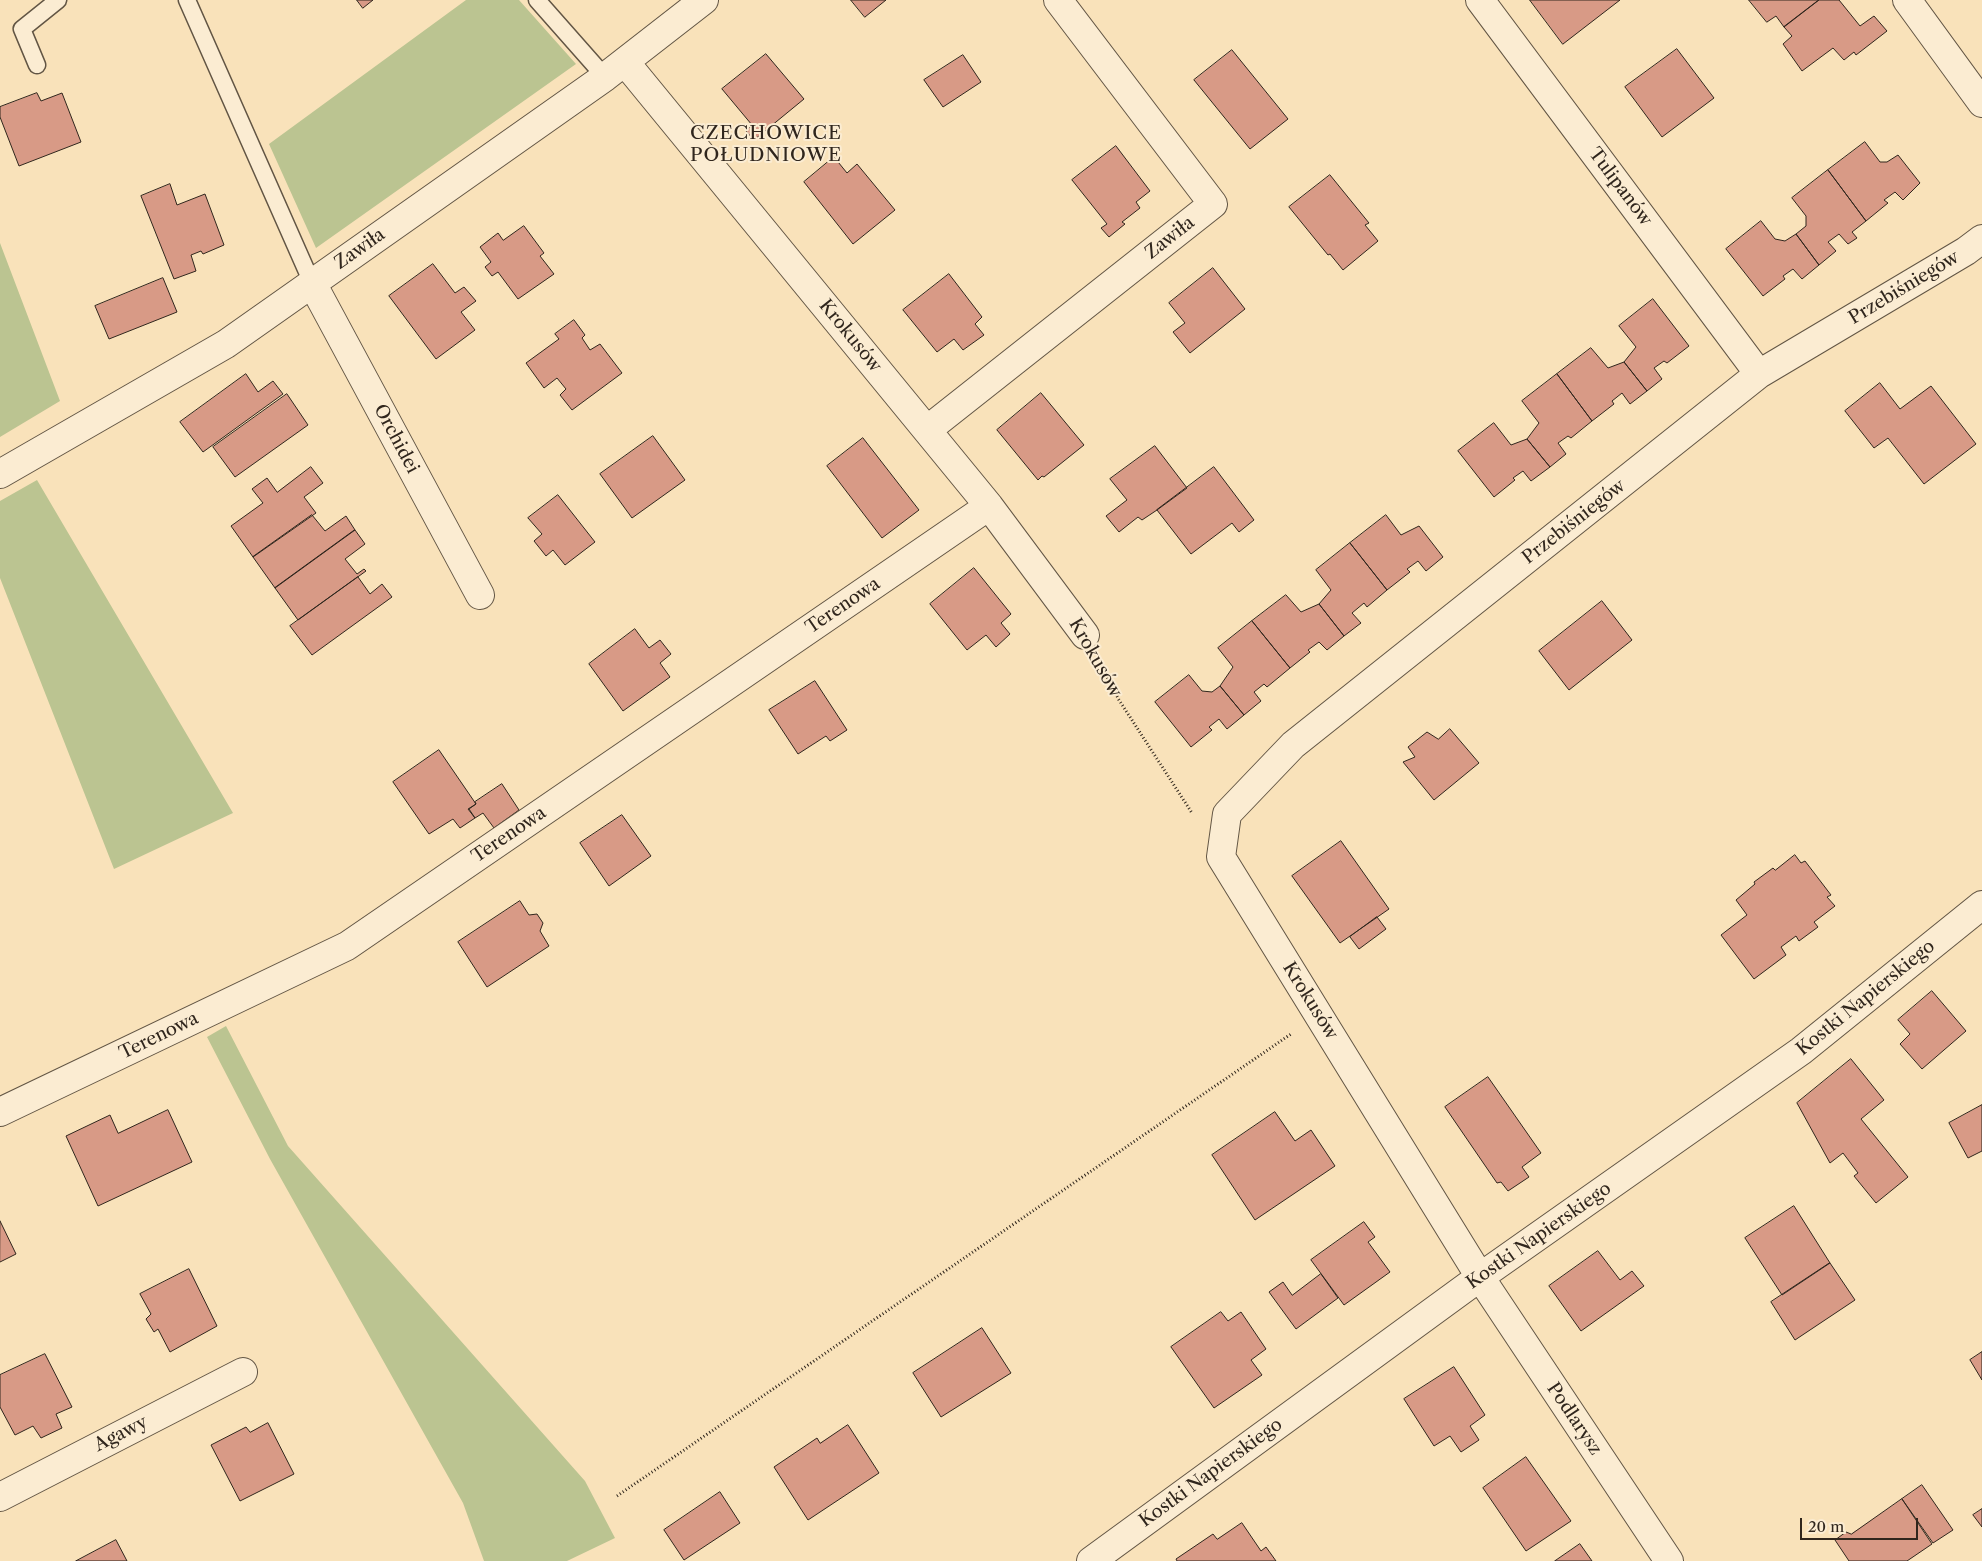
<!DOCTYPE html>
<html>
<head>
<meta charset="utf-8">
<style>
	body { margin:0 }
	#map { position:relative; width:1982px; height:1561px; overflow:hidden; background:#f9e2ba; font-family:"Libre Caslon Text",serif }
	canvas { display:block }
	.scale { position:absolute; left:1800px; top:1518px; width:118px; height:22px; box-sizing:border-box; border:2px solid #30261d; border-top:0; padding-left:6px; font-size:15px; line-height:18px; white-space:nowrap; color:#30261d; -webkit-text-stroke:4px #fbecd2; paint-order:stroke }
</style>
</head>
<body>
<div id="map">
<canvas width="1982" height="1561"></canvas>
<div class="scale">20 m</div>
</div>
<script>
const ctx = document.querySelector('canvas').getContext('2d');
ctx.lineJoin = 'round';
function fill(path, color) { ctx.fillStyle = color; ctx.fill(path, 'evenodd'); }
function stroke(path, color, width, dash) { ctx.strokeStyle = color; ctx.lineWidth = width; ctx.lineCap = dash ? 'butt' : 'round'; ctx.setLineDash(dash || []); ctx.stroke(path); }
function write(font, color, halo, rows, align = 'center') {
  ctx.font = font + ' "Libre Caslon Text",serif'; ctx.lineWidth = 4; ctx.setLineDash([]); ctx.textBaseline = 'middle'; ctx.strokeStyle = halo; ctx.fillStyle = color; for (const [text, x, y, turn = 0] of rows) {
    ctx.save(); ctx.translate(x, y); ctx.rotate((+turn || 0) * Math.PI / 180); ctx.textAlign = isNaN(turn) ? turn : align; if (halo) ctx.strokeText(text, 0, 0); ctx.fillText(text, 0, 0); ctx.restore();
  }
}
fill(new Path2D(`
	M466,0h53l57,64 -260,184 -47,-104z
	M0,243l60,158 -60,36z
	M37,480l196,333 -119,56 -114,-291v-77z
	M226,1026l62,120 297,335 30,57 -48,23h-83l-21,-58 -193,-344 -63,-122z`), '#bbc491');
const building = new Path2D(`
	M357,0h16l-10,8z
	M851,0h35l-21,17z
	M1530,0h90l-57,44z
	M1749,0h70l-35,27 -8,-11 -9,6z
	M1819,0h20l21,26 14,-10 13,15 -31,24 -2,-3 -10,8 -11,-12 -31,23 -19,-27 9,-8 -8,-9z
	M1677,49l37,49 -52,39 -37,-50z
	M1232,50l56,69 -38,30 -56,-69z
	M766,54l38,45 -50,41 -8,-9 6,-6 -30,-36z
	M963,55l18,27 -38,25 -19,-27z
	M37,93l4,8 21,-8 19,49 -62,24 -19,-49v-10z
	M1865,142l15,20h7l11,-7 22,28 -17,17 -8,-8 -11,8 4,3 -22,18 -38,-51z
	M1116,146l34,45 -14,11 4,6 -18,14 3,2 -16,13 -8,-9 6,-4 -35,-44z
	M834,157l13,16 10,-9 38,46 -42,34 -49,-62z
	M1828,170l38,51 -14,11 5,6 -9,6 -9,-10 -11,8 8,9 -17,14 -23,-31 10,-8v-10l-14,-18z
	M1330,175l39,48 -4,2 13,16 -35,29 -13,-16 -2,1 -39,-48z
	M170,184l7,21 28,-11 19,51 -21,9 -2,-3 -10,4 5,16 -22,8 -33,-83z
	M1761,221l14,18 10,2 11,-7 23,31 -17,14 -9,-10 -10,7 2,3 -22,17 -37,-47z
	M524,226l20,27 -4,3 14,18 -36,25 -20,-27 -6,4 -7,-9 6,-5 -11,-15 18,-14 5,7z
	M433,264l22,29 9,-6 12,14 -15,11 14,18 -39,29 -47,-63z
	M1213,268l32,41 -55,44 -17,-21 12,-9 -16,-20z
	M949,274l33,43 -7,7 9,11 -21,15 -9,-11 -17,13 -34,-42z
	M163,278l14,34 -68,27 -14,-33z
	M1653,299l36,47 -22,17 -3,-2 -10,7 8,11 -15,12 -23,-29 12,-15 -17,-21z
	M574,320l11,15 -3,3 8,12 10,-6 22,29 -50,37 -12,-15 6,-6 -9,-11 -13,10 -18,-25 33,-24 -4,-5z
	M1591,348l17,20 16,-6 23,29 -17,13 -8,-11 -10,8 2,3 -22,17 -35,-47z
	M246,374l12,18 15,-11 10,13 -80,58 -23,-30z
	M1557,374l35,47 -21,17 -3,-2 -10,7 8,11 -16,13 -23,-28 12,-16 -17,-22z
	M1880,383l20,26 31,-23 45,58 -52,40 -36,-46 -14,10 -29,-37z
	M1041,393l43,52 -40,32 -2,-1 -4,4 -41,-50z
	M287,394l21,31 -73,52 -22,-30z
	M1494,423l17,22 16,-6 23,28 -19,14 -8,-10 -10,7 2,2 -21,17 -36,-46z
	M653,436l32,44 -53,38 -32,-44z
	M863,438l56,72 -37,28 -55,-72z
	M1155,446l32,42 -30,22 -15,10 -4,-3 -19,15 -13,-16 21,-16 -17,-21z
	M311,467l12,16 -19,14 12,16 -63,44 -22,-31 32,-23 -11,-14 15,-11 10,14z
	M1214,467l40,53 -15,12 -7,-9 -41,31 -34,-44z
	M558,495l37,47 -30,23 -12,-15 -7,6 -12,-15 8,-7 -14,-16z
	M312,515l13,16 21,-15 9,14 -80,58 -22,-31z
	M1386,515l15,20 18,-9 24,31 -17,14 -8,-10 -11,8 3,3 -23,18 -37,-47z
	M355,530l10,14 -20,15 12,15 7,-5 2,2 -68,49 -23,-32z
	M1350,543l37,47 -20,17 -3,-4 -12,10 9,10 -17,13 -25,-32 12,-14 -15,-20z
	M974,568l37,46 -10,9 9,11 -14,13 -10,-12 -19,15 -37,-46z
	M358,577l12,17 12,-10 10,13 -80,58 -22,-29z
	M1286,595l15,17 18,-8 25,32 -17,14 -8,-8 -11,8 2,2 -20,16 -38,-47z
	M1602,601l30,39 -63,50 -30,-39z
	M1252,621l38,47 -23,19 -3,-3 -10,8 7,9 -17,14 -24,-29 13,-19 -15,-19z
	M635,629l14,19 11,-8 11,14 -11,9 10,14 -47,34 -34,-47z
	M1189,675l13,16 10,1 8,-6 24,29 -17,14 -8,-10 -10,8 3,3 -21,17 -36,-45z
	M815,681l32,49 -17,11 -4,-5 -28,18 -29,-44z
	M1450,729l29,34 -45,37 -31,-38 12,-5 -7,-10 19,-15 11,7z
	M439,750l37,54 -8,5 7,9 -15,10 -7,-9 -24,15 -36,-52z
	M502,784l17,26 -25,18 -11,-15 -8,5 -6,-9 7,-5 -1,-2z
	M622,815l29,41 -42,30 -29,-43z
	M1341,841l48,68 -49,34 -48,-67z
	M1795,855l6,8 4,-2 26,34 -4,2 8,9 -21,16 4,5 -19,14 -3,-5 -15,11 5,8 -32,24 -33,-44 26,-20 -11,-15 19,-16 -1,-2 19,-14 2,2z
	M520,901l9,14 8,-1 6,9 -3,8 9,15 -62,41 -29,-45z
	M1377,917l9,12 -27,20 -9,-12z
	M1932,991l34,40 -44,38 -22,-25 10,-10 -12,-14z
	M1851,1059l33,41 -23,19 47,58 -32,26 -22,-27 4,-3 -15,-20 -13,10 -33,-60z
	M1488,1077l53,76 -19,14 7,10 -21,14 -7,-9 -4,1 -52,-76z
	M1982,1105v46l-14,7 -19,-35z
	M168,1110l24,52 -94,44 -32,-70 44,-21 8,18z
	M1275,1112l20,29 16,-11 24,36 -80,54 -43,-65z
	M1794,1206l36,57 -48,32 -37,-57z
	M0,1221l16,33 -16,8z
	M1364,1222l11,15 -7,5 22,30 -46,33 -33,-45z
	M1598,1251l22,29 12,-9 12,15 -63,45 -32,-45z
	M1830,1263l25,37 -60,40 -24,-38z
	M189,1269l28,57 -47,26 -12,-23 -4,3 -8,-13 5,-5 -11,-20z
	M1321,1274l17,24 -42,31 -27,-37 14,-10 9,13z
	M1221,1312l7,9 13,-9 25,37 -15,11 11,15 -48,33 -43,-61z
	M982,1328l29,45 -70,44 -28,-44z
	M1982,1352v28l-12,-20z
	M45,1354l27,53 -16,7 6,14 -21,10 -8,-12 -18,9 -15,-28v-32z
	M1454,1367l31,48 -15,11 9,14 -18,12 -11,-16 -16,10 -30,-47z
	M268,1423l26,51 -54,27 -29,-56 35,-18 4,5z
	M848,1425l31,48 -71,47 -34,-53 43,-29 3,5z
	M1526,1457l45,64 -45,30 -43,-63z
	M1922,1485l31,45 -20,13 -31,-44z
	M720,1492l20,31 -56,37 -20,-30z
	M1902,1499l30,45 -25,17h-58l-14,-21 11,-8 5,2z
	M1982,1509v18l-9,-12z
	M1242,1523l19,28 5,-4 10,14h-99l-1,-2 37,-25 4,5z
	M116,1540l11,21h-51z
	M1580,1544l12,17h-37z`);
fill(building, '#d89a86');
stroke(building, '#30261d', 1);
const lane = new Path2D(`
	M187,0l125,283
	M537,0l68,77
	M37,65l-15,-36 36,-29`);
const street = new Path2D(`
	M1480,0l279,374
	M1907,0l75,103
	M625,62l364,444 96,129
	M312,283l168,312
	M927,430l286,-226 -155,-204
	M0,474l226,-130 379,-267 99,-77
	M0,1112l347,-166 642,-440
	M0,1497l243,-125
	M1091,1561l389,-284 321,-226 181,-146
	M1669,1561l-189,-284 -259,-420 6,-43 66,-69 466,-371 207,-123 16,-12`);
stroke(lane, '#625544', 19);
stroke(street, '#625544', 30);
stroke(new Path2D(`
	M1101,665l18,35 73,113
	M617,1496l674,-462`), '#30261d', 3, [1, 2.5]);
stroke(lane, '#fbecd2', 16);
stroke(street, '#fbecd2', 28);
write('18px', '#30261d', '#fbecd2', [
	["Tulipanów",1620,187,53],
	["Zawiła",1170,238,-38],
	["Zawiła",360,249,-35],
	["Przebiśniegów",1904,288,-31],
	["Krokusów",850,336,51],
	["Orchidei",396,439,62],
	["Przebiśniegów",1574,522,-38],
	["Terenowa",843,606,-34],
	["Krokusów",1095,658,60],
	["Terenowa",509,835,-34],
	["Kostki Napierskiego",1866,998,-39],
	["Krokusów",1310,1001,58],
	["Terenowa",159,1036,-26],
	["Kostki Napierskiego",1539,1236,-35],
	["Podlarysz",1574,1419,56],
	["Agawy",121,1434,-27],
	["Kostki Napierskiego",1211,1473,-36]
]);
ctx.letterSpacing = '1px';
write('19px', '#30261d', '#fbecd2', [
	["CZECHOWICE",766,134],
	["POŁUDNIOWE",766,156]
]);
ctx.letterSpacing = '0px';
</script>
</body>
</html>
